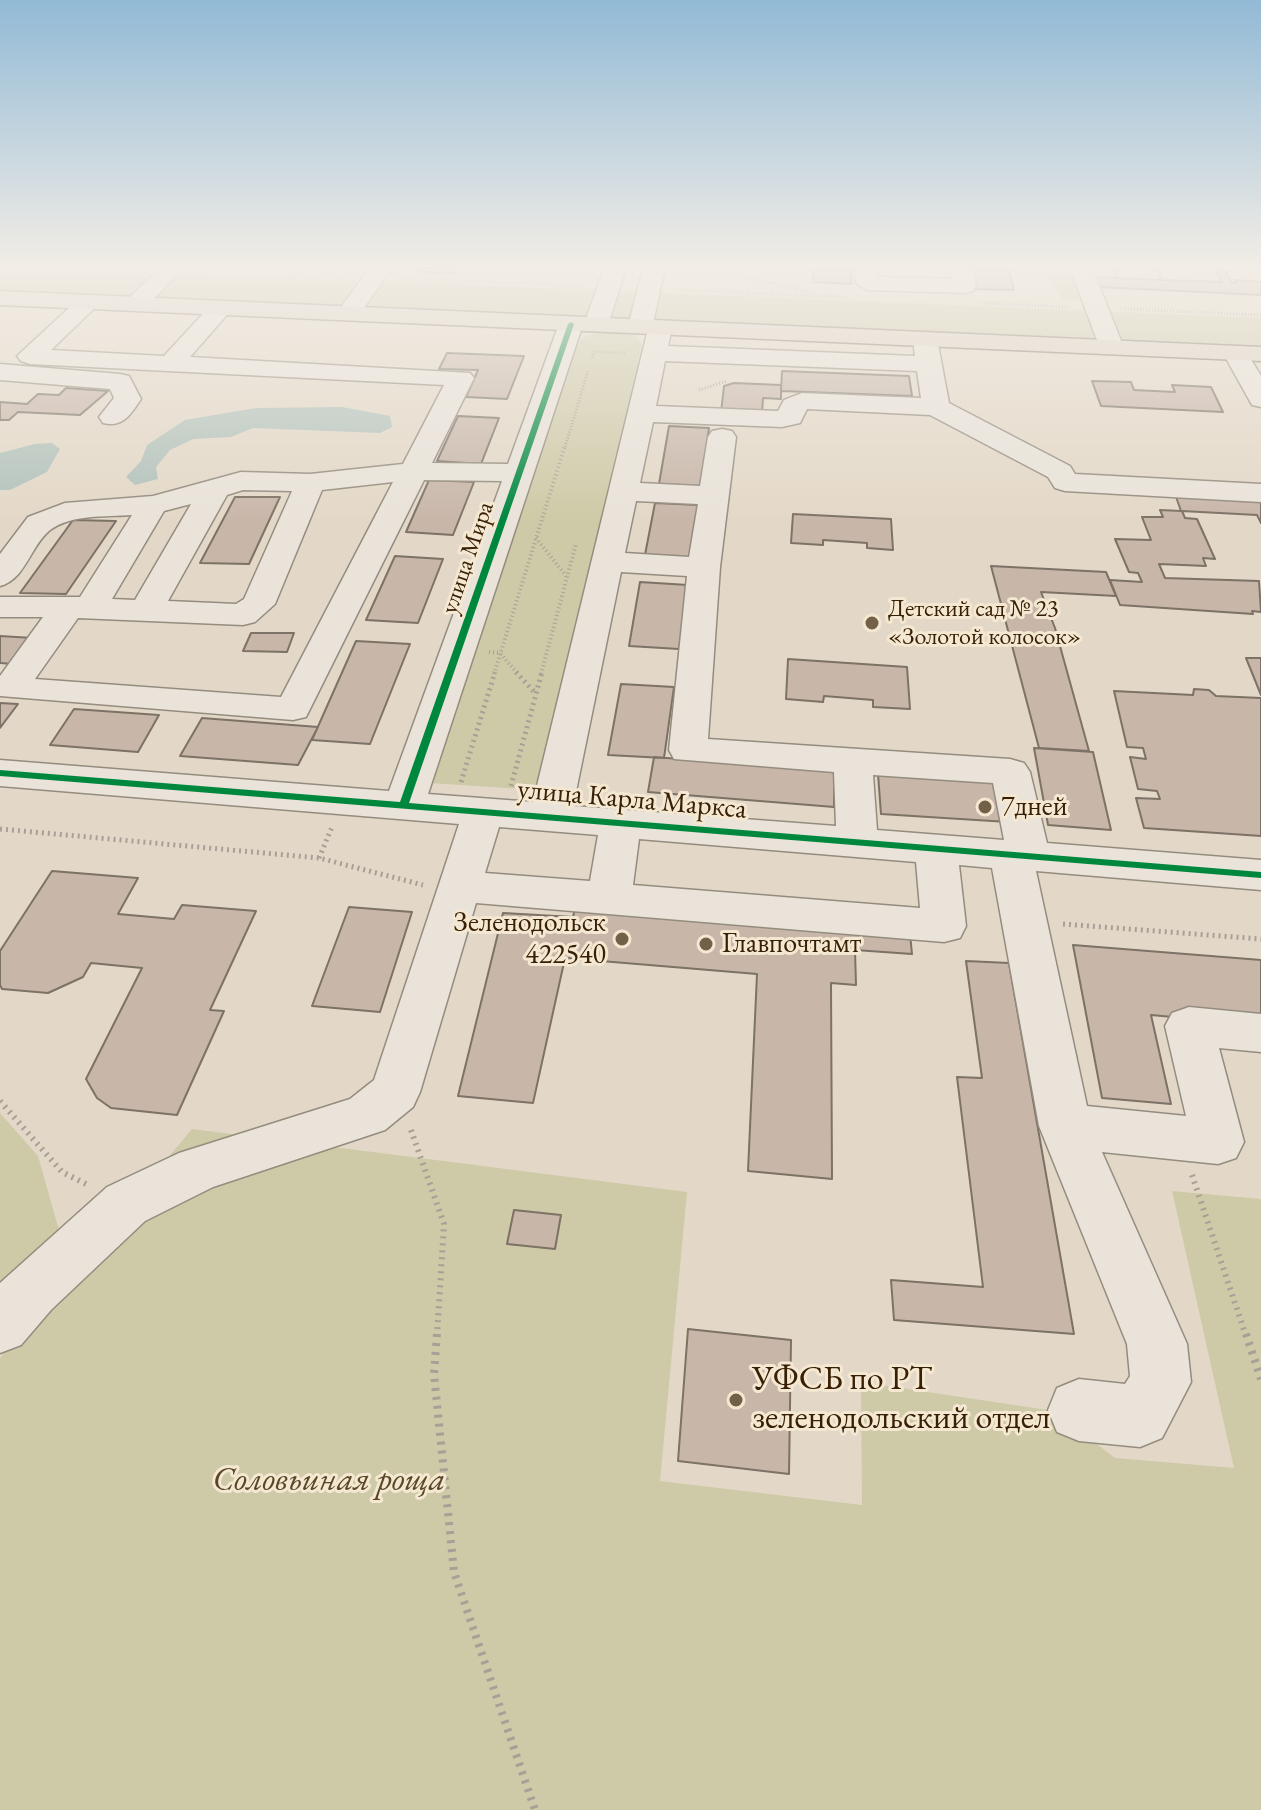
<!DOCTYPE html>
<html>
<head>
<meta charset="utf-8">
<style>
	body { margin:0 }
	canvas { display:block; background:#e3d8c7 }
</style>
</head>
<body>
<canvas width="1261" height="1810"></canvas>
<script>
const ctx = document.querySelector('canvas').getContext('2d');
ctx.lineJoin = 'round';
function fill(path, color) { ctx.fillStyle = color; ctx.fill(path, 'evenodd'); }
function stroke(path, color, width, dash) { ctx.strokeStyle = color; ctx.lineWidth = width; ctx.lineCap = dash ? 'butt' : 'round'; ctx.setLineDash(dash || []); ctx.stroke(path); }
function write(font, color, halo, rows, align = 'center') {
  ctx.font = font + ' "EB Garamond",serif'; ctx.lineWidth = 6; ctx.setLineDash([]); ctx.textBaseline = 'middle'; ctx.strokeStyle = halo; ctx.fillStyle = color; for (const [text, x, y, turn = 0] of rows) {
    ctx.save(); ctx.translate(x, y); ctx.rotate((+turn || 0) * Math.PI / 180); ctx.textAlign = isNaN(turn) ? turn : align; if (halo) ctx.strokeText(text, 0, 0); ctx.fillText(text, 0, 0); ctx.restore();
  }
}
fill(new Path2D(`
	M0,268h67l1194,50v30l-1261,-55z
	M1041,268h34l12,32h-25z
	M602,332c14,0 35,-2 40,13l-105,445 -107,-7 149,-441 7,-6z
	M0,1113l38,43 25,88 -63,67z
	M192,1129l495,63 -27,289 202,24 -1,-123 193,29 61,47 119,10 -62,-277 89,8v611h-1261v-452z`), '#cecaa7');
fill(new Path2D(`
	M342,407l48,9 2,11 -12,6 -127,-5 -22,9 -38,2 -23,11 -14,17 2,12 -23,6 -9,-8 15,-16 6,-16 38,-25 71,-12z
	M52,443l8,6 -13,23 -37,18h-10v-37l35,-9z`), '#b1c2bb');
const building = new Path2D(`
	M422,268h36l-3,5 -35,-1z
	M422,268h36l-3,5 -35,-1z
	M814,268h37v16l-38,-2z
	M969,268h39l6,22 -40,-1z
	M1113,268h43l5,12 -44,-2z
	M1113,268h43l5,12 61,2 -8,-14h9l9,15h4l-2,-3 27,2v13l-162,-8 -4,-10 22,1z
	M447,353l77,3 -17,43 -41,-2 12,-27 -39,-1z
	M782,371l127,5 3,20 -131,-5z
	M1092,381l39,1 3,8 41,2 -3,-7 39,2 12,25 -122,-6z
	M734,383l47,2v14l-18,-1 -1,17 -41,-2 3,-27z
	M66,388l42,3 -28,24 -62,-3 -9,8h-9v-18l27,2 11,-10 21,1z
	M458,416l41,2 -18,46 -44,-3z
	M669,426l40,2 -8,58 -42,-2z
	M429,480l45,2 -21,53 -47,-3z
	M1175,494l86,6v23l-4,-8 -75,-4 3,7 12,1 18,40 -12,-1 3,8 -47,-2 6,14 94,3 2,31 -9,-1 1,3 -133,-9 -10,-25 32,2 -4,-9 -9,-1 -14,-33 36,1 -9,-23h21l-3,-7 21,1z
	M235,497h45l-31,67 -49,-1z
	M655,503l44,2 -8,58 -47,-3z
	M793,514l98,5 2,31 -26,-2v-5l-44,-3v5l-32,-2z
	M73,520l43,1 -50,73 -46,-1z
	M395,556l48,3 -25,64 -52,-3z
	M991,566l115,6 10,24 -75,-4 14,36 34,123 -50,-3z
	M640,582l48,3 -9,64 -50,-3z
	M251,633h43l-7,19 -44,-1z
	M0,636l33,2 -21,26 -12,-1z
	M356,641l54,3 -40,100 -58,-4z
	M1246,658h15v37z
	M788,659l119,8 3,42 -37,-2v-7l-49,-4 -1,6 -37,-3z
	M621,684l53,3 -10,71 -56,-3z
	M1194,689l15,1 7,6 45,2v138l-117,-8 -8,-30 24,1 -3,-8 -19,-2 -8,-32 16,2 -3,-11 -16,-1 -13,-56 79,4z
	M0,703l18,1 -18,24z
	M74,709l85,6 -21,37 -88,-7z
	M202,718l116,9 -20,38 -118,-9z
	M1034,748l59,4 18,78 -63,-5z
	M654,757l180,14v36l-186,-15z
	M878,774l123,7 7,41 -127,-8z
	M52,871l86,7 -20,36 56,5 8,-14 74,6 -46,99 14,1 -47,104 -66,-7 -14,-10 -11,-19 56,-111 -51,-5 -8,14 -35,16 -46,-4 -2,-4v-34z
	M349,907l63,5 -32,100 -68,-6z
	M575,908l335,26 2,20 -57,-4 1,35 -25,-2 1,196 -84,-8 9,-197 -192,-16 -32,145 -75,-7 45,-183 70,4z
	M1073,945l188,15v65l-110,-10 20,89 -69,-6z
	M966,961l43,2 65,371 -180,-14 -3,-40 92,7 -26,-210 25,1z
	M514,1210l47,5 -6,34 -48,-5z
	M688,1329l103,11 -2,134 -111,-13z`);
fill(building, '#c8b6a9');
stroke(building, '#7c7265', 2);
const minor = new Path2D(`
	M160,268h23l-39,41h-16l-4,-5 4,-5z
	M370,268h22l-36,51h-16l-4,-5z
	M604,268h22l-18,57 -4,5h-16l-4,-5z
	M643,268h22l-12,55h16l3,5 -4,18 247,10 -2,-17 3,-5h18l3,5 12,64 121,63 5,8 186,10v18l-196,-11 -10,-3 -7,-11 -118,-62 -123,-6 -7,14 -18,4 -129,-5 -13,61 60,3 8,-49 4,-6 10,-2 10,2 4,6 -16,130 -12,172 302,20 14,4 6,9 17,71 214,17v30l-225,-19 51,235 99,10 -21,-90 7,-13 17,-6 72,7v38l-42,-4 25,94 -8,16 -18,6 -116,-12 85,192 4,38 -29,56 -22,9 -61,-6 -22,-9 -9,-22 9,-22 22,-9 46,5 5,-8 -3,-32 -88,-218 -47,-258 -33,-3 7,61 -6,12 -16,4 -468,-39 -56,189 -7,15 -28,23 -172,57 -68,34 -94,89 -30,35 -21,8v-70l107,-96 72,-34 171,-54 24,-19 85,-256 -459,-38v-26l389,31 113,-310 -78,-1 -118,237 -13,3 -293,-24v-20l43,-59h-43v-20h80l52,-82c-26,2 -60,-1 -82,15 -20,16 -24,49 -50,56v-32l28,-37 37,-14 88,-7 88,-24 69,2 93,-10 41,-79 -414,-21 -9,-3 -4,-5 64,-59h16l4,5 -50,48 113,6 49,-53h16l4,5 -43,49 280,16 4,5 -42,85 76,1 51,-140 4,-5h16l4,5 -155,470 105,8 114,-469 -15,-1 -4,-5zM665,361l252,10 4,27 -119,-5 -18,7 -6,11 -122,-5zM393,482l-112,215 -246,-18 43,-61 165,7 12,-3 20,-18 47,-114zM243,490l49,1 -48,108 -8,5 -68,-3 59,-106zM636,501l62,3 -9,53 -64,-4zM191,504l-56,96 -23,-1 52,-88zM621,572l66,4 -18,174 5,9 160,13 2,54 -263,-20zM873,775l120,8 11,57 -127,-10zM499,827l99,8 -8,46 -105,-8zM639,839l277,23 4,46 -287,-23z
	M854,268h22l1,9 75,2 -2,-11h22l4,18 -3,5 -8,2 -98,-3 -11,-7z
	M1070,268h22l32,80 -3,5h-18l-3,-5z
	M1235,346l9,2 17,28v31l-9,-2 -29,-52 3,-5z
	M0,364l120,10 9,2 12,23c-10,15 -18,29 -38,24l-4,-6 15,-19 -4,-9 -110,-9z`);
const major = new Path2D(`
	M0,291l1261,56v14l-1261,-56z`);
stroke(minor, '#948c7e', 3);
stroke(major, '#7c7265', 3);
stroke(new Path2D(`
	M707,268l107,25
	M198,269l145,7
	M401,278l182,8
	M677,290l170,7
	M981,303l86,4
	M1125,309l136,6
	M592,358l2,-6 32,1
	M699,390l28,-9
	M565,447l23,-76`), '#a7a096', 3, [1, 2]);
stroke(new Path2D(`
	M536,538l30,38
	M489,652l11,1 18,21
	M494,674l71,-229
	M541,674l35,-130`), '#a7a096', 4, [1, 3]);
stroke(new Path2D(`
	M516,672l20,22
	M461,782l34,-110
	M511,786l31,-114
	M0,829l319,29 104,27
	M319,858l13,-31
	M1063,924l198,15`), '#a7a096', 5, [2, 4]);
stroke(new Path2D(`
	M0,1101l62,71 24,12
	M411,1130l33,94 -7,112
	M1192,1175l54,161`), '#a7a096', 6, [2, 5]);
stroke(new Path2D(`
	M437,1334l-3,40 20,198 81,238
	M1246,1334l15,45`), '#a7a096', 8, [3, 6]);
fill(minor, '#e9e3da');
fill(major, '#dcd3c5');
fill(new Path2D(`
	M571,322l3,2 -165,479 852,69v6l-1261,-102v-6l400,32 168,-478z`), '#00873e');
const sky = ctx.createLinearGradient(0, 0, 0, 521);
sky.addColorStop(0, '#92bad6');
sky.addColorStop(0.51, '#f2ede6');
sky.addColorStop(1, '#f2ede600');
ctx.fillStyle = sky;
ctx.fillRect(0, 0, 1261, 521);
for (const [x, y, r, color] of [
	[872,623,8,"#736049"],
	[985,807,8,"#736049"],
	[622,939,8,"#736049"],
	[706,944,8,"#736049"],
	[736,1400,8,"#736049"]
]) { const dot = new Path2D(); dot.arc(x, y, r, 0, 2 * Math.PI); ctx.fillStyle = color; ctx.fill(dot); stroke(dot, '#f5e8d2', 3); }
write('24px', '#372005', '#f5e8d2', [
	["улица Мира",468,558,-71]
]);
write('24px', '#372005', '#f5e8d2', [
	["Детский сад № 23",888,609],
	["«Золотой колосок»",888,637]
], 'left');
write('28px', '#372005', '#f5e8d2', [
	["улица Карла Маркса",632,800,5]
]);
write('28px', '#372005', '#f5e8d2', [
	["7дней",1001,807],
	["Зеленодольск",606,923,"right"],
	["422540",606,955,"right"],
	["Главпочтамт",722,944]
], 'left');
write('34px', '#372005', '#f5e8d2', [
	["УФСБ по РТ",752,1380],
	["зеленодольский отдел",752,1419]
], 'left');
write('italic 34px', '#584827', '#f5e8d2', [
	["Соловьиная роща",329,1481]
]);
</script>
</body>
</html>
